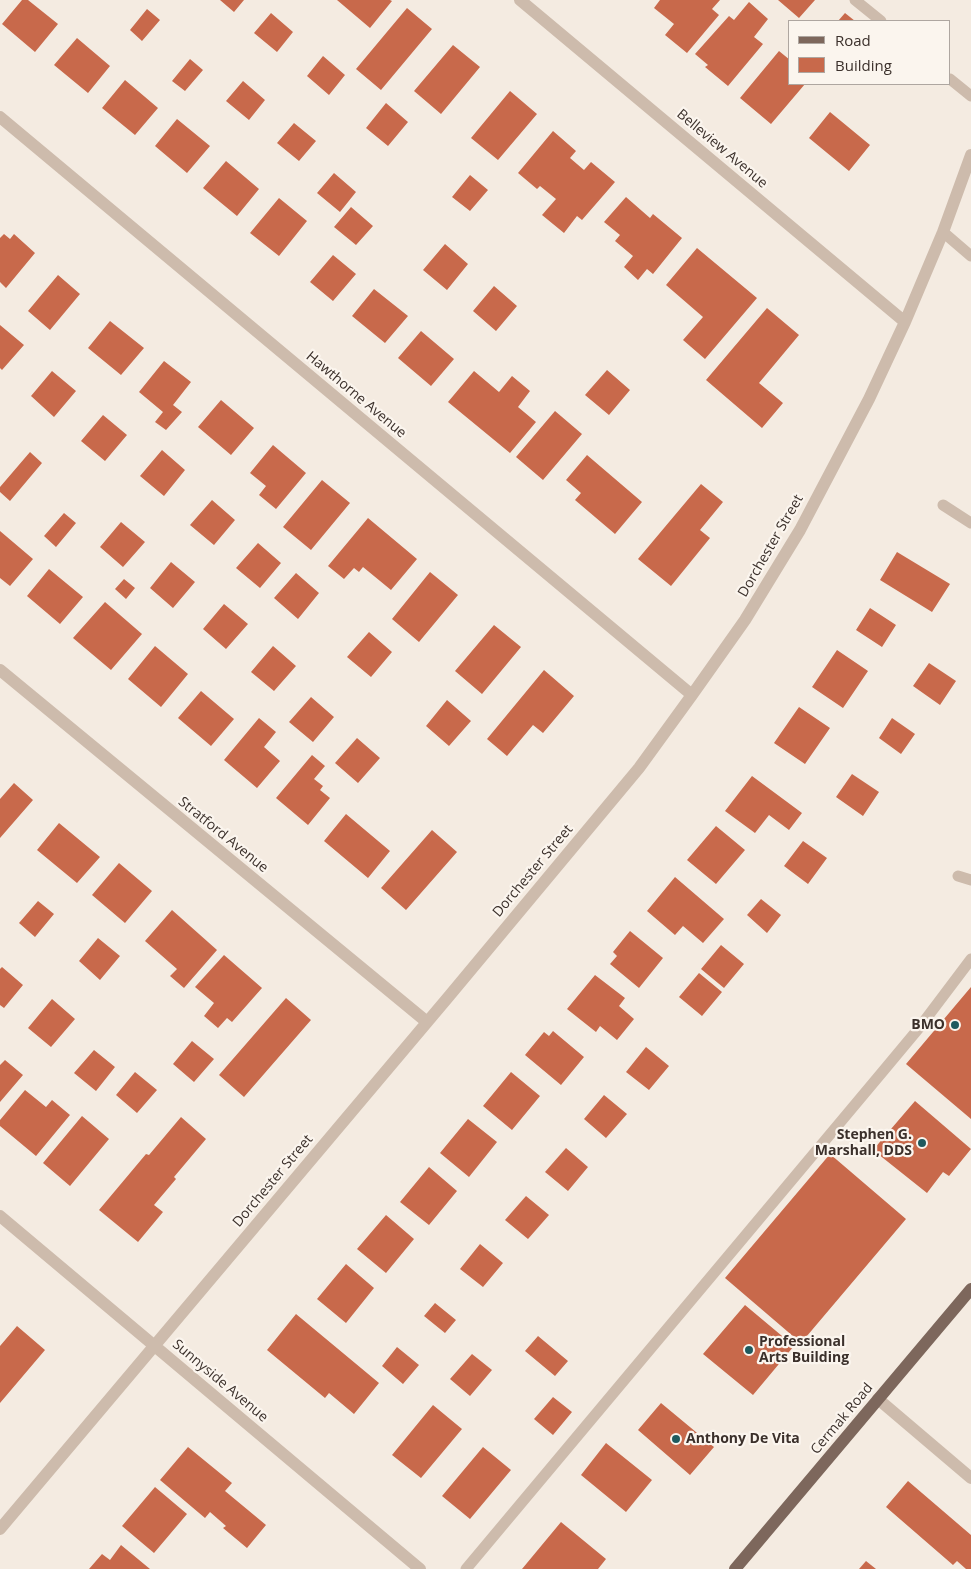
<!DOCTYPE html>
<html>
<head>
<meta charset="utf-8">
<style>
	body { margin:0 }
	#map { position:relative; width:971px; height:1569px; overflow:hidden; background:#f4ebe1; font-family:"Open Sans",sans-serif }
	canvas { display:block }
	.legend { position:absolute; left:788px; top:20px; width:162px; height:65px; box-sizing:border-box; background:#fbf5ee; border:1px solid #aea6a0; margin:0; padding:6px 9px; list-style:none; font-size:15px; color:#3b302b }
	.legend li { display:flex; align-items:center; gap:10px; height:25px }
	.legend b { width:25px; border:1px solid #aea6a0 }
</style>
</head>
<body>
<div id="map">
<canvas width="971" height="1569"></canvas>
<ul class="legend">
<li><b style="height:6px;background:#7d675c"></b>Road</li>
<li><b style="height:14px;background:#c8694b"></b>Building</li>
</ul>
</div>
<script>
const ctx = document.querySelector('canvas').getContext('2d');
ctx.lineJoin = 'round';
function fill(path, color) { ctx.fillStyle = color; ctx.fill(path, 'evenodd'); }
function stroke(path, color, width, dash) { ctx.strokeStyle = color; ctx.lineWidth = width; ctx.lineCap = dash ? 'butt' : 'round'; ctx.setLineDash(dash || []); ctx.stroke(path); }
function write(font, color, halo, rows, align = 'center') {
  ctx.font = font + ' "Open Sans",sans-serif'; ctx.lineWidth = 4.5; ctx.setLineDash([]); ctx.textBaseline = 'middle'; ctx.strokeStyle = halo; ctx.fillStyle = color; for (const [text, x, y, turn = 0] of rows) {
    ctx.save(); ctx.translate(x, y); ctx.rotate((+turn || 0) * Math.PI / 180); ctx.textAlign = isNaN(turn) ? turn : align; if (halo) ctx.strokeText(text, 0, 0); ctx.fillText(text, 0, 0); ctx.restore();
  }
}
fill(new Path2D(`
	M22,0h6l30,24 -23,28 -33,-28z
	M220,0h24l-10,12z
	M337,0h53l2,1 -22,27z
	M660,0h60l-8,9 7,6 -32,38 -22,-18 9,-11 -20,-16z
	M778,0h37l-16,18z
	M749,2l19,17 -14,18 9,7 -35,42 -23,-19 3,-2 -13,-11 34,-38 5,4z
	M407,8l25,21 -51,61 -25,-21z
	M147,9l13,11 -18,21 -12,-11z
	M271,13l22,19 -16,20 -23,-19z
	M845,13l10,8h-17z
	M77,38l33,28 -22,27 -34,-28z
	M453,45l27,22 -39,47 -27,-23z
	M779,51l11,9v24h15l-34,40 -31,-26z
	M323,56l22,19 -16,20 -22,-19z
	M190,59l13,11 -18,21 -13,-10z
	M125,80l33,28 -23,27 -33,-27z
	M243,81l22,19 -16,20 -23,-19z
	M510,91l27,23 -39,46 -27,-22z
	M386,103l22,19 -20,24 -22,-18z
	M830,112l40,33 -21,26 -40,-33z
	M177,119l33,27 -23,27 -32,-27z
	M294,123l22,18 -17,20 -22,-18z
	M553,131l23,20 -6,7 14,12 7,-8 24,20 -33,38 -5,-4 -13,17 -22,-18 14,-16 -16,-13 -3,3 -19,-16z
	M226,161l33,28 -22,27 -34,-28z
	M334,173l22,19 -16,20 -23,-19z
	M470,175l18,15 -18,21 -18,-14z
	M626,197l24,21 3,-4 29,24 -29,36 -6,-5 -9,11 -14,-13 9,-11 -18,-15 5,-6 -16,-13z
	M279,198l28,23 -28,35 -29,-23z
	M351,207l22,19 -17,19 -22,-18z
	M4,234l6,5 4,-5 21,19 -29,35 -6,-6v-44z
	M445,244l23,20 -21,26 -24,-20z
	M697,248l60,50 -52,61 -22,-19 20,-23 -37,-32z
	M333,255l23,19 -23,27 -23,-19z
	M58,275l22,19 -30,36 -22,-19z
	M494,286l23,20 -21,25 -23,-20z
	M374,289l34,27 -23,27 -33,-27z
	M767,308l32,27 -40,48 24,20 -21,25 -56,-48z
	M110,321l34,27 -23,27 -33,-27z
	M0,325l24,20 -22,25 -2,-2z
	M421,331l33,28 -23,27 -33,-28z
	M164,361l27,21 -18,23 9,7 -16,18 -11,-8 8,-10 -24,-20z
	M607,370l23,20 -21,25 -24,-20z
	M52,371l24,20 -22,26 -23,-21z
	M474,371l25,21 13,-16 18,15 -12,16 18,15 -26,31 -62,-51z
	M221,400l33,28 -23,27 -33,-28z
	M555,411l27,23 -39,46 -27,-23z
	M103,415l24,20 -22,26 -24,-20z
	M273,445l33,28 -30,36 -17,-14 7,-9 -16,-13z
	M162,450l23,20 -21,26 -24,-20z
	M30,452l12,11 -32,38 -10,-9v-5z
	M587,455l55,47 -27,32 -40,-34 6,-7 -15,-13z
	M322,480l28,23 -39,47 -28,-23z
	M701,484l22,18 -23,28 10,8 -39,48 -33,-27z
	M212,500l23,20 -21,25 -24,-20z
	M64,513l12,10 -20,24 -12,-11z
	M368,518l49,41 -26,31 -28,-23 -4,5 -5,-4 -10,11 -16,-13z
	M121,522l24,20 -22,25 -23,-20z
	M0,531l33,28 -23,27 -10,-8z
	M258,543l23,20 -21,25 -24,-20z
	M897,552l53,32 -18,28 -52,-32z
	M171,562l24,20 -22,26 -23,-20z
	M49,569l34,28 -23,27 -33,-28z
	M430,572l28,23 -39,47 -27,-23z
	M296,573l23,20 -21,26 -24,-21z
	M124,579l11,9 -9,11 -11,-10z
	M105,602l37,32 -31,36 -38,-32z
	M224,604l24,20 -22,25 -23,-20z
	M870,608l26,17 -14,22 -26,-17z
	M494,625l27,22 -39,47 -27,-23z
	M369,632l23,20 -21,25 -24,-20z
	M155,646l33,28 -27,33 -33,-28z
	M273,646l23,20 -22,25 -23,-19z
	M837,650l31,21 -25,37 -31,-21z
	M929,663l27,18 -16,24 -27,-19z
	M544,670l30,26 -31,37 -10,-8 -26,31 -20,-17z
	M201,691l33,28 -23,27 -33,-28z
	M311,697l23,20 -21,25 -24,-20z
	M447,700l24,21 -22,25 -23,-20z
	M799,707l31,21 -25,36 -31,-21z
	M259,718l17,14 -12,15 16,14 -23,27 -33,-28z
	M892,718l23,16 -14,20 -22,-16z
	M357,738l23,20 -22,25 -23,-20z
	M312,755l13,11 -11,13 9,7 -3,4 10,8 -22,27 -32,-27z
	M852,774l27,18 -16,24 -27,-19z
	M752,776l50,37 -13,17 -20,-15 -14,18 -30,-22z
	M14,783l19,17 -33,38v-39z
	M346,814l44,37 -22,27 -44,-37z
	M59,823l41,34 -23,26 -40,-33z
	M716,826l29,24 -29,34 -29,-24z
	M432,830l25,22 -51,58 -25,-22z
	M803,841l24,17 -19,26 -24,-18z
	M119,863l33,28 -27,32 -33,-28z
	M675,877l49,42 -21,24 -20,-17 -8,9 -28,-24z
	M761,899l20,16 -14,18 -20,-18z
	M38,901l16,13 -19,23 -16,-14z
	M172,910l45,40 -33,38 -14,-12 7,-7 -32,-28z
	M630,931l33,27 -24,30 -29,-24 7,-8 -4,-4z
	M98,938l22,18 -20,24 -21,-19z
	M721,945l23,19 -20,24 -23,-19z
	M224,955l38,33 -30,34 -5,-4 -9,10 -14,-12 10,-13 -19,-16z
	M2,967l21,18 -19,23 -4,-3v-36z
	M699,973l23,19 -20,24 -23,-19z
	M595,975l30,23 -6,8 15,13 -17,21 -17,-14 -4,6 -29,-23z
	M971,987v132l-65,-55z
	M286,998l25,22 -67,77 -25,-22z
	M52,999l23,20 -24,28 -23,-19z
	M553,1031l31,26 -23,28 -36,-30 19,-23 5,4z
	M192,1041l22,18 -20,23 -21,-18z
	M646,1047l23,19 -20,24 -23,-18z
	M94,1050l21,17 -19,24 -22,-18z
	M5,1060l18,15 -23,27v-37z
	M135,1072l22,18 -20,23 -21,-18z
	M511,1072l29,24 -28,34 -29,-24z
	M25,1090l21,17 6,-7 18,15 -34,41 -36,-30v-6z
	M604,1095l23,19 -21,24 -22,-19z
	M915,1101l56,48 -22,27 -6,-4 -16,21 -54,-43z
	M82,1116l27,23 -39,47 -27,-23z
	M181,1117l25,22 -32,38 2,2 -22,26 9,7 -25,30 -39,-32 47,-56 3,1z
	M468,1119l29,23 -28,35 -29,-24z
	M566,1148l22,19 -20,24 -23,-19z
	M830,1154l76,65 -105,124 -76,-65z
	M429,1167l28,24 -28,34 -29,-23z
	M526,1196l23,19 -21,24 -23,-19z
	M386,1215l28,24 -28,34 -29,-24z
	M480,1244l23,19 -20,24 -23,-18z
	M346,1264l28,24 -28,35 -29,-24z
	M435,1303l21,17 -11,13 -21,-17z
	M745,1305l49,41 -41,49 -50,-41z
	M296,1314l83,69 -25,31 -25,-21 -4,5 -58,-48z
	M17,1326l28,24 -45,53v-57z
	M538,1336l30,25 -13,15 -30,-25z
	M397,1347l22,18 -16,19 -21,-18z
	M472,1354l20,16 -22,26 -20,-17z
	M553,1397l19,15 -19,23 -19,-16z
	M661,1403l53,44 -24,28 -52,-45z
	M433,1405l29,24 -41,49 -29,-23z
	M606,1443l46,37 -26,32 -45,-37z
	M188,1447l44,36 -7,8 41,34 -19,23 -24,-20 3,-2 -16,-14 -5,6 -45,-38z
	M483,1447l28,23 -41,49 -28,-23z
	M908,1481l63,54v34h-5l-9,-8 -4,4 -67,-58z
	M155,1487l32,27 -33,39 -32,-27z
	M561,1522l45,37 -8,10h-76z
	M121,1545l29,24h-61l13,-15 8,6z
	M866,1561l10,8h-17z`), '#c8694b');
stroke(new Path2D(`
	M855,0l26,21
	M950,79l21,17
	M943,232l28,24
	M943,505l28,18
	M958,876l13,4
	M466,1569l418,-499 35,-42 52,-69`), '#cdbbac', 11);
stroke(new Path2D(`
	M520,0l385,322
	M0,117l692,578
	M0,670l427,352
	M0,1216l420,353
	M878,1399l93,79
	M0,1529l450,-534 189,-227 53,-73 53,-75 55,-90 69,-131 36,-77 38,-90 28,-77`), '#cdbbac', 12);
stroke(new Path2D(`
	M735,1569l236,-280`), '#7d675c', 12);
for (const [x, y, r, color] of [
	[955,1025,5,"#1f5a5e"],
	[922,1143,5,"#1f5a5e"],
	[749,1350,5,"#1f5a5e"],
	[676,1439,5,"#1f5a5e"]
]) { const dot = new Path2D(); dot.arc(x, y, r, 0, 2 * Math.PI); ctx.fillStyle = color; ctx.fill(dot); stroke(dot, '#fbf5ee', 2); }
write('14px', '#3b302b', '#fbf5ee', [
	["Belleview Avenue",722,149,40],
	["Hawthorne Avenue",356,395,40],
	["Dorchester Street",771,546,-60],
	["Stratford Avenue",223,835,39],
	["Dorchester Street",533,871,-50],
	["Dorchester Street",273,1181,-50],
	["Sunnyside Avenue",220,1381,40],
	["Cermak Road",842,1419,-50]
]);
write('bold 14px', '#3b302b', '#fbf5ee', [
	["BMO",945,1025],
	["Stephen G.",912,1135],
	["Marshall, DDS",912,1151],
	["Professional",759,1342,"left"],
	["Arts Building",759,1358,"left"],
	["Anthony De Vita",686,1439,"left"]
], 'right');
</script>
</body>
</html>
